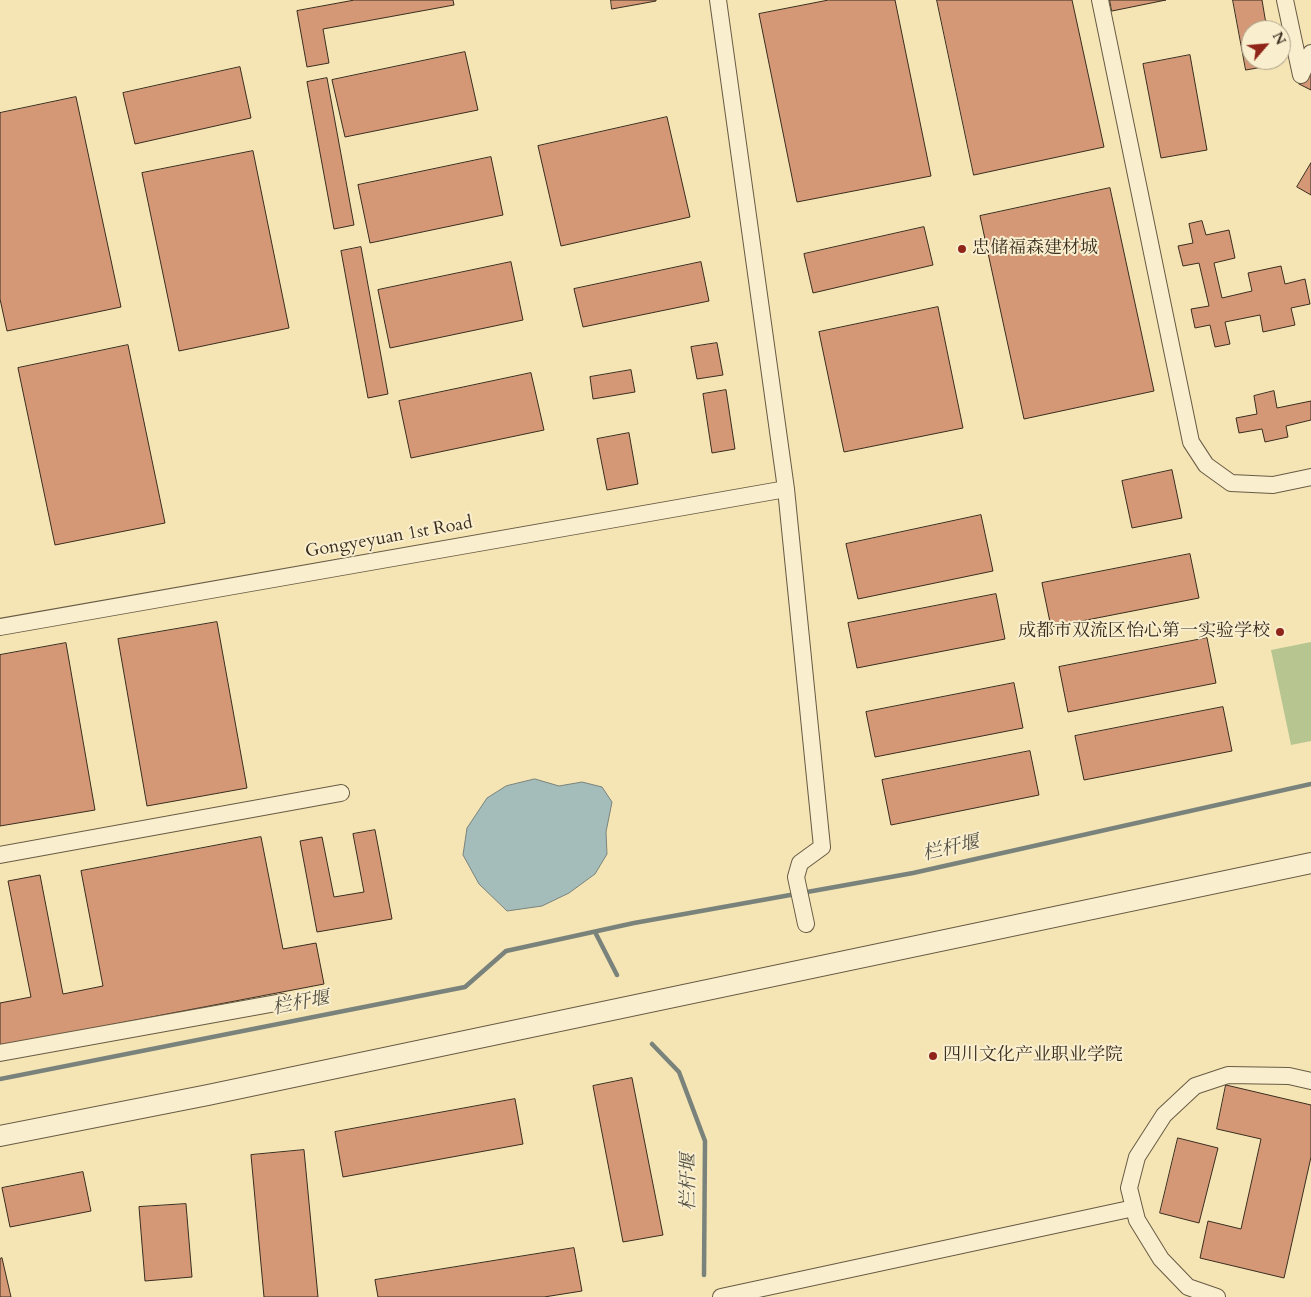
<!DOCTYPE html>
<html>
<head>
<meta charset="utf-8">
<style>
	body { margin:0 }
	#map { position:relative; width:1311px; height:1297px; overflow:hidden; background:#f6e5b4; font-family:Cardo,serif }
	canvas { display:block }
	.north { position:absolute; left:1241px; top:20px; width:50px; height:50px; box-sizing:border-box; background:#f9eece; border:1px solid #aca188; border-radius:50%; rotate:63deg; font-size:14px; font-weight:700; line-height:20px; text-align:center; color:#392d1f }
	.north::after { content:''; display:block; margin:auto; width:18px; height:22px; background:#8f2418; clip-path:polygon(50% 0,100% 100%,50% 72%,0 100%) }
</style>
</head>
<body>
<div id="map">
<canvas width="1311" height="1297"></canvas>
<div class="north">N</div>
</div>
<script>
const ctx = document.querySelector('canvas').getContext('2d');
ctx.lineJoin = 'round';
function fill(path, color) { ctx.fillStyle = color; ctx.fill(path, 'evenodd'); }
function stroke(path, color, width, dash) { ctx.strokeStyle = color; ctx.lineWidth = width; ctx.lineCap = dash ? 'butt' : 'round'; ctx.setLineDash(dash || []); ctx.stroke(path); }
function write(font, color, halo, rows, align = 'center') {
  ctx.font = font + ' Cardo,"Noto Serif SC",serif'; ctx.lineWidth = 4; ctx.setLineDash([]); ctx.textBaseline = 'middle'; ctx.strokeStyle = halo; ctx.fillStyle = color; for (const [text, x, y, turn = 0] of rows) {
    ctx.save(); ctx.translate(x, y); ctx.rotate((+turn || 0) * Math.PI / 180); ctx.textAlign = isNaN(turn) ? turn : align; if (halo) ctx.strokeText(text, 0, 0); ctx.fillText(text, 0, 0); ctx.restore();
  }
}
fill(new Path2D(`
	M1311,642v99l-20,4 -20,-95z`), '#b7c691');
const water = new Path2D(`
	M535,779l24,7 23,-4 20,5 10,15 -6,30 1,22 -12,20 -26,19 -27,13 -35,5 -28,-27 -16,-29 4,-27 20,-30 19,-12z`);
fill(water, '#a4bcba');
stroke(water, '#79837c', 1);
stroke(new Path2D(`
	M595,932l22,43
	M652,1044l27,28 26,69 -1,134
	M0,1079l465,-92 41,-36 128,-28 279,-50 398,-89`), '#79837c', 4.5);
const building = new Path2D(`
	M355,0h98l1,5 -131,24 6,34 -22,4 -10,-56z
	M611,0h45v1l-44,8z
	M829,0h66l36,176 -134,26 -38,-188z
	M937,0h135l32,147 -130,28z
	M1110,0h56l-54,11z
	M1233,0h29l5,30h-16v30h22l1,5 -28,5z
	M465,52l13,58 -133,27 -13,-57z
	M1190,55l17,95 -46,8 -18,-94z
	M1311,61v29l-12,-6z
	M240,67l11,51 -116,26 -12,-51z
	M327,78l27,147 -20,4 -27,-147z
	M76,97l45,210 -114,24 -7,-32v-186z
	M667,117l23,100 -129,29 -23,-100z
	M253,151l36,177 -110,23 -37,-178z
	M491,157l12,58 -133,28 -12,-58z
	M1311,163v32l-14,-8z
	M1110,188l44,203 -130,28 -44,-203z
	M1202,221l4,14 23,-5 6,28 -21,5 8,35 30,-7 -4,-18 33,-7 4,18 20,-5 5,25 -19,4 4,17 -32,7 -3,-17 -35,7 5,22 -15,3 -5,-22 -15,3 -4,-19 18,-3 -10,-43 -16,3 -5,-20 15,-3 -4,-19z
	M924,227l9,38 -120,28 -9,-39z
	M361,247l27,147 -20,4 -27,-147z
	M511,262l12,58 -133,28 -12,-58z
	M701,262l8,39 -126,26 -9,-38z
	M938,307l25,121 -119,24 -25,-120z
	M717,343l6,32 -26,4 -6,-32z
	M128,345l37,178 -110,22 -37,-177z
	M631,370l4,22 -42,7 -3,-22z
	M531,373l13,57 -133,28 -12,-57z
	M726,390l9,59 -23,4 -9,-59z
	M1274,391l3,17 34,-7v19l-25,6 2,11 -23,5 -3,-13 -23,4 -3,-15 21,-4 -3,-18z
	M629,433l9,51 -31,6 -10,-51z
	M1172,470l10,48 -50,10 -10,-47z
	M981,515l12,56 -135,28 -12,-55z
	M1190,554l9,44 -148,29 -9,-44z
	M996,594l9,45 -148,29 -9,-45z
	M217,622l30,166 -100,18 -29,-167z
	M1207,638l9,45 -148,29 -9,-45z
	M66,643l29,167 -95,16v-171z
	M1014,683l9,45 -148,29 -9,-45z
	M1223,707l9,44 -148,29 -9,-44z
	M1030,751l9,44 -148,30 -9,-45z
	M375,830l17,89 -75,13 -17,-91 22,-4 12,60 30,-5 -11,-58z
	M261,837l22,112 33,-6 8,41 -324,62v-43l31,-6 -23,-116 32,-6 23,119 40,-8 -22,-115z
	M632,1078l31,157 -40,7 -30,-156z
	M1226,1085l85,20v52l-27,121 -84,-20 8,-37 33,8 20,-90 -44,-10z
	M515,1099l8,45 -180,33 -8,-45z
	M1178,1138l40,10 -19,75 -39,-10z
	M304,1150l14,147h-54l-13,-142z
	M83,1172l8,39 -81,16 -8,-39z
	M186,1204l6,73 -47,4 -6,-74z
	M574,1248l8,43 -38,6h-166l-3,-17z
	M2,1258l9,39h-11v-38z`);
fill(building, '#d49877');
stroke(building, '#392d1f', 1);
const minor = new Path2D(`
	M718,0l68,489 36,358 -22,16 -4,14 10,47
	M1100,0l91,442 15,23 25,18 42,2 38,-8
	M1285,0l16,75 10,-22
	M0,627l786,-138
	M0,855l341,-62
	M0,1053l282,-51
	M721,1297l413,-89
	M1217,1297l-29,-10 -27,-28 -24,-39 -8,-32 8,-31 27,-42 31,-29 33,-11 61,1 22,5`);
const tertiary = new Path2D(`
	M0,1136l208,-41 1103,-232`);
stroke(minor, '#685b44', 18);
stroke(tertiary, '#685b44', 22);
stroke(minor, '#f9eece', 16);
stroke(tertiary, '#f9eece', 20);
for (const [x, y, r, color] of [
	[962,249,5,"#8f2418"],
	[1280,632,5,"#8f2418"],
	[933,1056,5,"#8f2418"]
]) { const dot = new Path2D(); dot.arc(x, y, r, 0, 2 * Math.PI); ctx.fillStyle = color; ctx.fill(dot); stroke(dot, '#f9eece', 2); }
write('18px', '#392d1f', '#f9eece', [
	["忠储福森建材城",972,249],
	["成都市双流区怡心第一实验学校",1270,632,"right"],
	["四川文化产业职业学院",943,1056]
], 'left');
write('18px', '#392d1f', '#f9eece', [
	["Gongyeyuan 1st Road",389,538,-10]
]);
write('italic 19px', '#545146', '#f9eece', [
	["栏杆堰",951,849,-13],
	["栏杆堰",301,1004,-11],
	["栏杆堰",690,1182,-90]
]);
</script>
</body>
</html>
